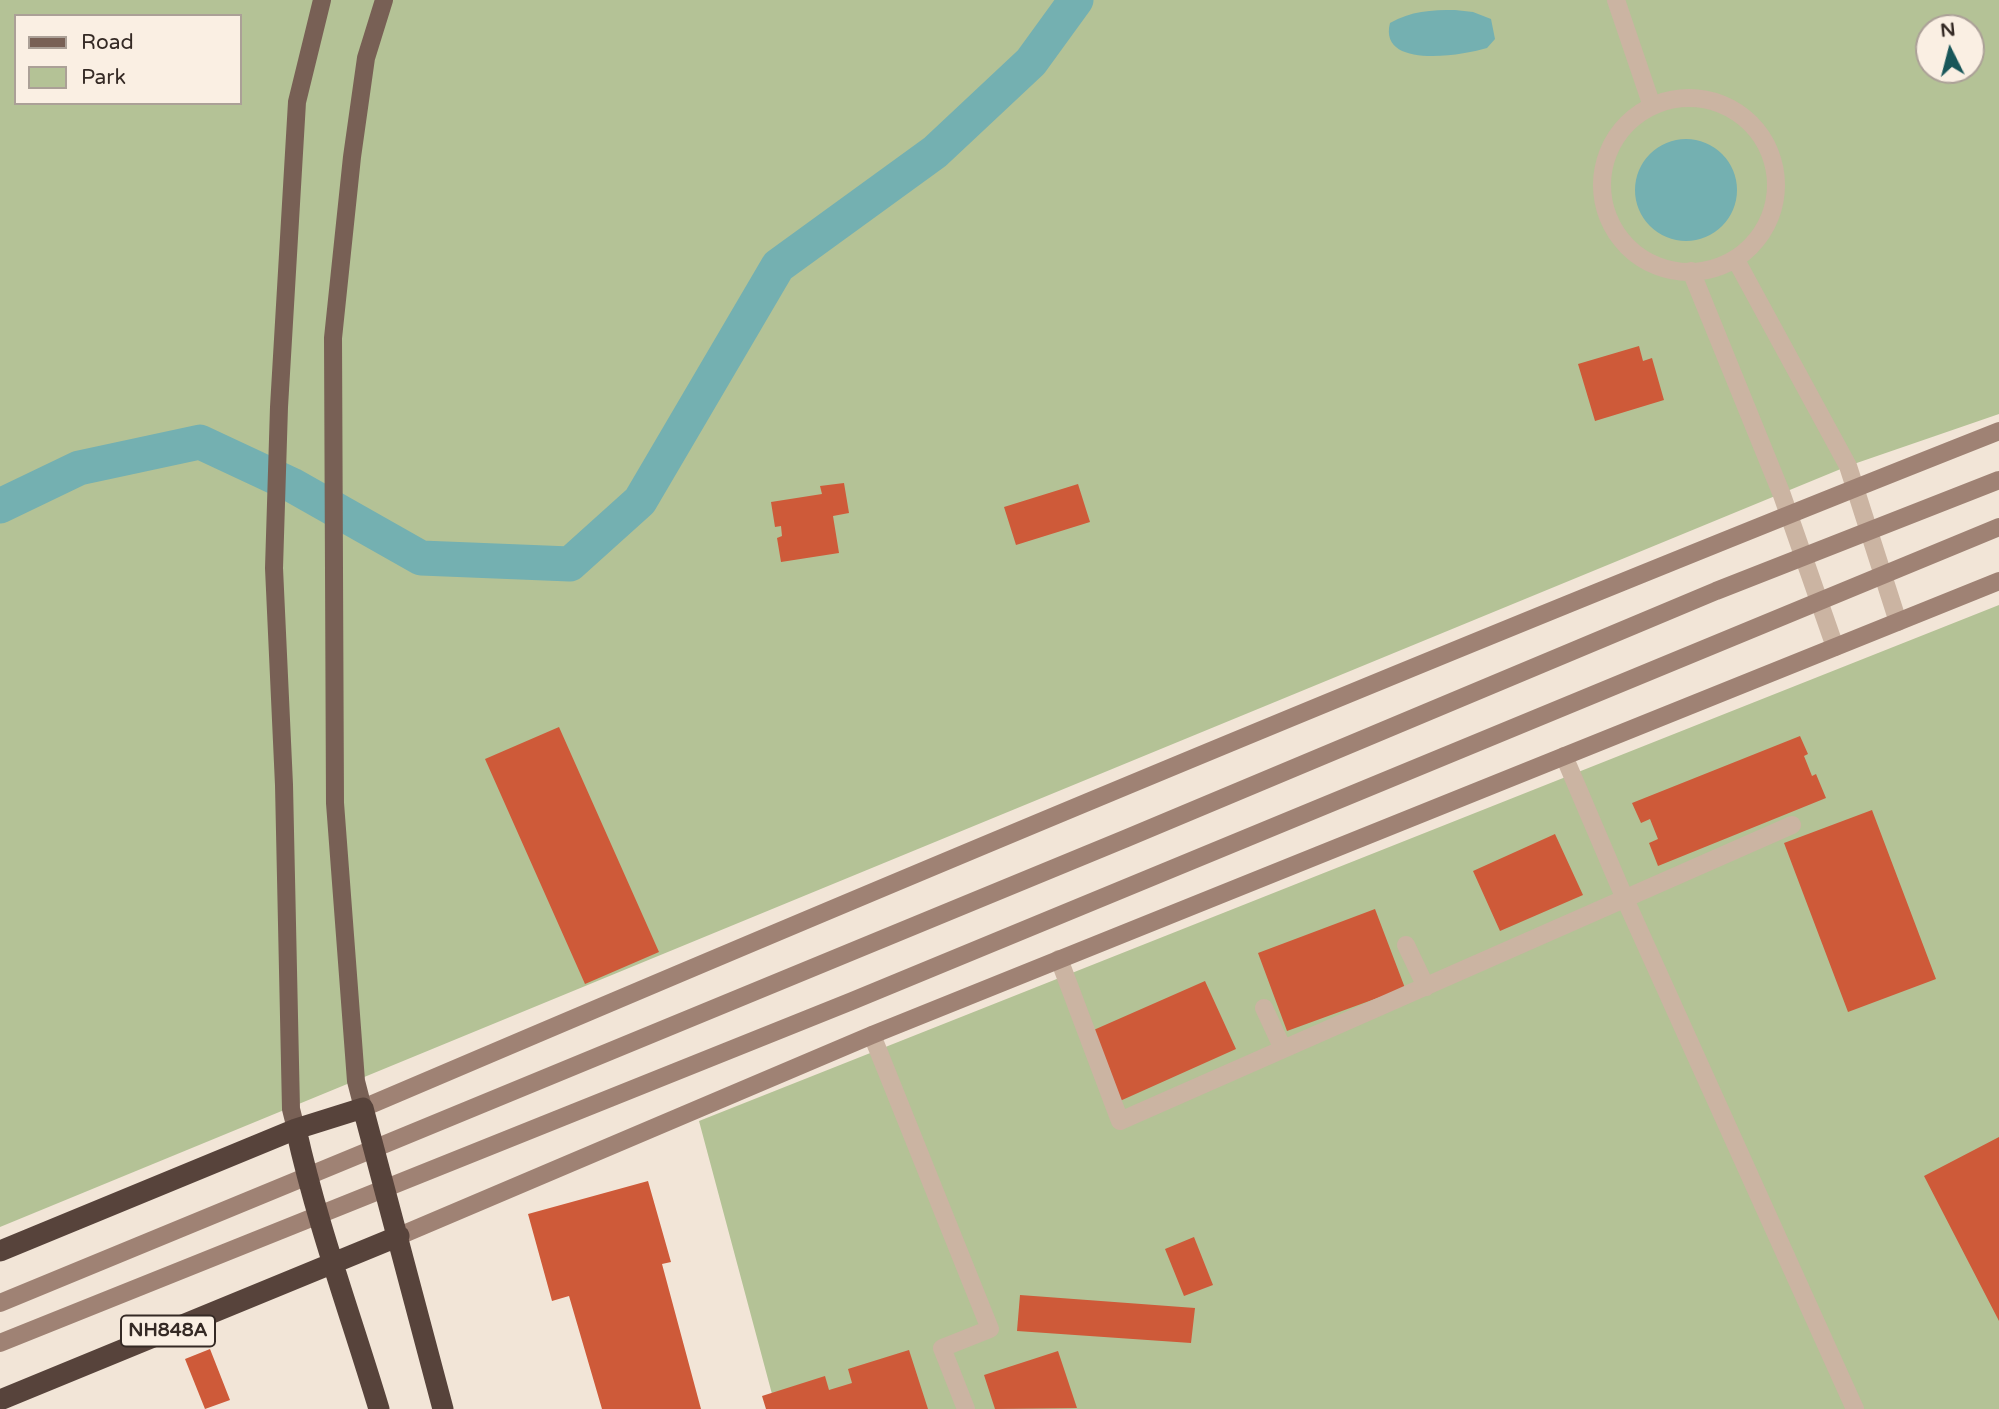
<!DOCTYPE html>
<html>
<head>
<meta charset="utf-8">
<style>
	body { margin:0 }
	#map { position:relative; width:1999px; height:1409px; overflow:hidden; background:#f2e5d7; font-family:"Varela Round",sans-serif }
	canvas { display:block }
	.legend { position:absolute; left:14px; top:14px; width:228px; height:91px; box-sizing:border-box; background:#faefe3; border:2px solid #aba097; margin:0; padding:9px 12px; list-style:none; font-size:21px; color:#352a25 }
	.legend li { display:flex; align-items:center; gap:14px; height:35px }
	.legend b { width:35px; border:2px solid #aba097 }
	.north { position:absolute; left:1915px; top:14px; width:70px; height:70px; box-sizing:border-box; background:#faefe3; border:2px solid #aba097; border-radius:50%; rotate:354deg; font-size:19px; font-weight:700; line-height:28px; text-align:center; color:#352a25 }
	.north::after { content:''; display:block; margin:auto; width:24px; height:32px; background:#185659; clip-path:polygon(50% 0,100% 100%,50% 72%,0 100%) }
</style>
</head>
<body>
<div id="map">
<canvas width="1999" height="1409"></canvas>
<ul class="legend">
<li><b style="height:9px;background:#786055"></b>Road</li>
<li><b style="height:19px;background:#b4c296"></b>Park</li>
</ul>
<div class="north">N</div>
</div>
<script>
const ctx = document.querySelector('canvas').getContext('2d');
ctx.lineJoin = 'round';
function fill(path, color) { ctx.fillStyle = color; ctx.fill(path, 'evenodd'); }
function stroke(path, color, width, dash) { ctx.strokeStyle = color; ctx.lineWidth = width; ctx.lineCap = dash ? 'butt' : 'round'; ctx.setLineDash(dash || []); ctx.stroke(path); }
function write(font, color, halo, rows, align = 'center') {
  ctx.font = font + ' "Varela Round",sans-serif'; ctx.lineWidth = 7; ctx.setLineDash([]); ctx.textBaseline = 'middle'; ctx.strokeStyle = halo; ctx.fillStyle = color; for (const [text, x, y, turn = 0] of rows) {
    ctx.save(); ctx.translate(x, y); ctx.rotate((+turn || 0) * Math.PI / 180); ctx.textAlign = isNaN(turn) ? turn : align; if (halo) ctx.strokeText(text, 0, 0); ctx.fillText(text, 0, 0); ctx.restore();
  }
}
fill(new Path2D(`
	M0,0h1999v414l-151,52 -1848,761zM16,16h224v87h-224zM1929,28h42v42h-42z
	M1999,605v804h-1223l-77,-288z`), '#b4c296');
fill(new Path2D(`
	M1455,10l18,2 18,7 4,20 -8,9c-26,8 -109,21 -97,-25 21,-12 41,-13 65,-13z
	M1635 190a51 51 0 1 1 102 0a51 51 0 1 1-102 0Z`), '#74b0b1');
stroke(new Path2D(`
	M0,506l79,-38 121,-26 92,43 129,73 149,6 70,-63 138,-235 157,-114 96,-90 45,-62`), '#74b0b1', 35);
fill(new Path2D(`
	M1639,346l4,15 9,-3 12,42 -69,21 -17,-57z
	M844,483l5,30 -16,3 6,37 -58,9 -4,-24 5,-2 -1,-10 -6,1 -4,-25 51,-8 -2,-8z
	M1078,484l12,38 -74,23 -12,-38z
	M559,727l100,225 -74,32 -100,-225z
	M1800,736l8,18 -4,2 8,20 4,-2 10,24 -168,68 -9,-23 9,-4 -8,-20 -9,4 -9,-20z
	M1872,810l64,169 -88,33 -64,-169z
	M1555,834l28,61 -83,36 -27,-60z
	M1375,909l30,79 -118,43 -29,-78z
	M1205,981l31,68 -125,56 -31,-69z
	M1999,1137v184l-75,-145z
	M648,1181l23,81 -9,2 39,145h-99l-33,-113 -17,5 -24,-87z
	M1194,1237l19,48 -29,11 -19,-47z
	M1020,1295l175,13 -4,35 -174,-12z
	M210,1349l20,51 -25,9 -20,-50z
	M909,1350l19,59h-162l-4,-13 63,-20 4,14 23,-7 -4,-14z
	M1058,1351l19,57 -82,1 -11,-34z`), '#ce5a39');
stroke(new Path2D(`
	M1616,0l36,106
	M1602 185a87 87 0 1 1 174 0a87 87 0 1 1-174 0Z
	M1736,260l112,206 50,156
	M1691,271l91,224 53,152
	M1564,756l61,143 230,510
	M1406,945l20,42
	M1059,959l61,162 672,-296
	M1264,1008l19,41
	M872,1035l118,294 -48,19 24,61`), '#cbb4a2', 18);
stroke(new Path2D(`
	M363,1108c543,-232 1087,-460 1636,-677
	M399,1236l473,-201 1127,-454
	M0,1303l1127,-465 589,-247 283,-111
	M0,1343l852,-342 1147,-474`), '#9f8274', 18);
stroke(new Path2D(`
	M363,1108l-7,-27 -21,-278 -2,-465 19,-181 14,-99 18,-58
	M296,1129l-5,-20 -7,-324 -10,-217 5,-161 18,-305 25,-102`), '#786055', 18);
stroke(new Path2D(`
	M296,1129c21,95 55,187 83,280
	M0,1251l296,-122 67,-21 80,301
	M0,1400l399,-164`), '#57433b', 21);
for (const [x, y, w] of [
	[168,1331,94]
]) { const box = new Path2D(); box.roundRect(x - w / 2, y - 15.5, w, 31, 5); ctx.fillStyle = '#faefe3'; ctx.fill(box); stroke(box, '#352a25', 2); }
write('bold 19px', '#352a25', null, [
	["NH848A",168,1331]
]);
</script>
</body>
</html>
